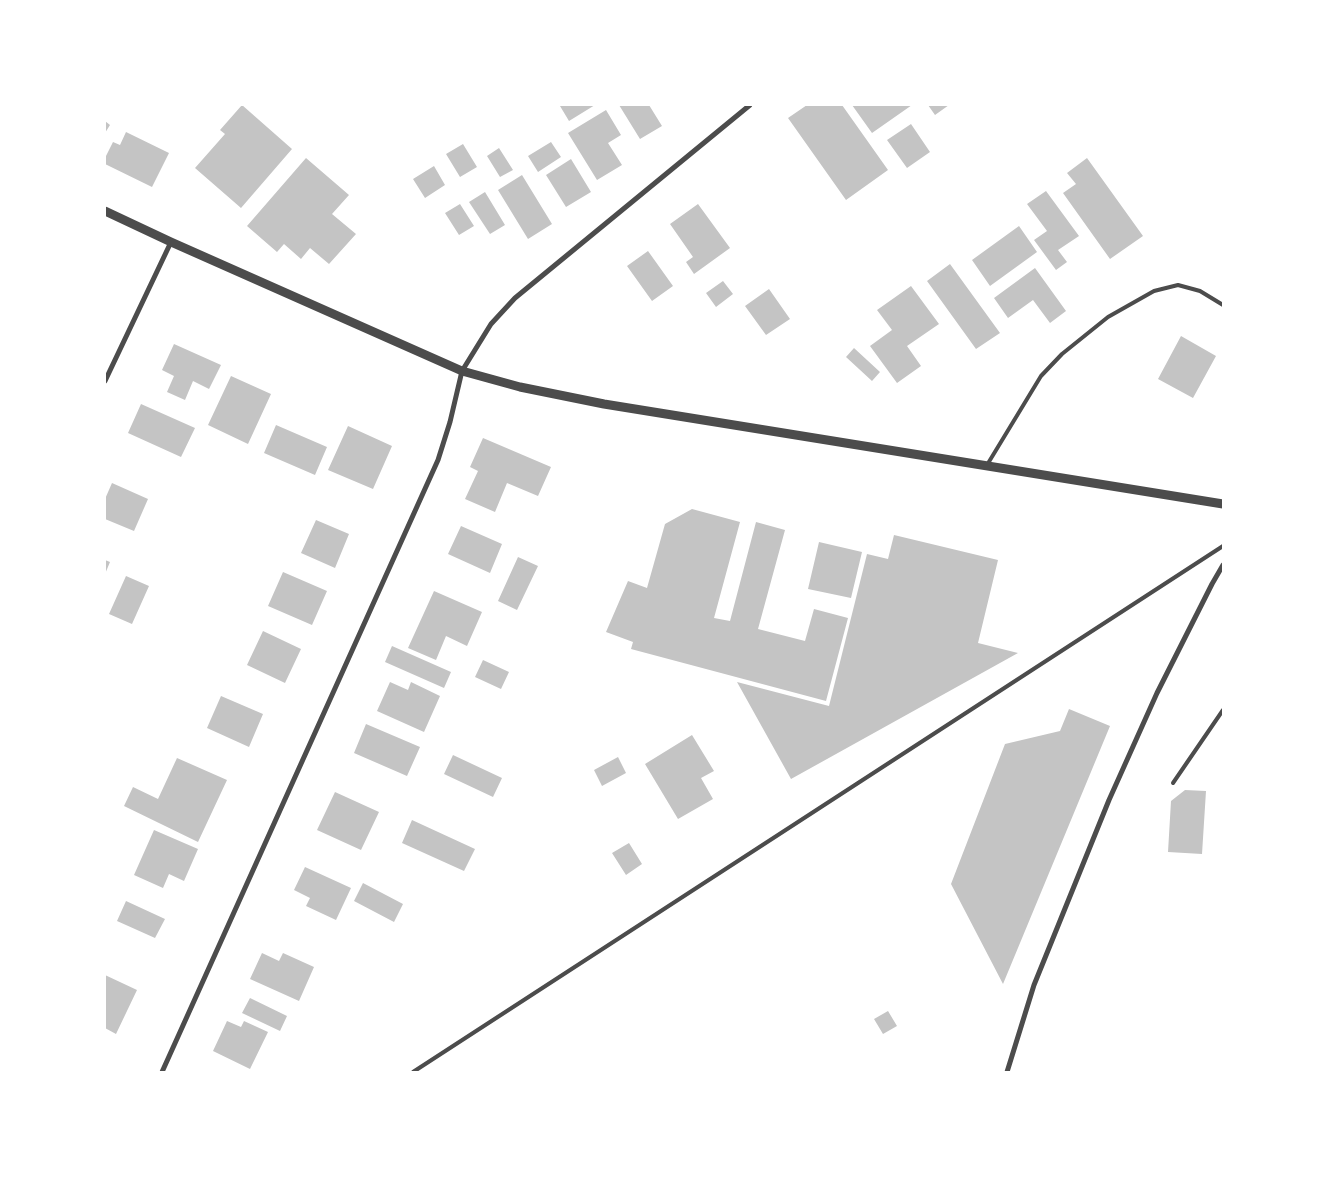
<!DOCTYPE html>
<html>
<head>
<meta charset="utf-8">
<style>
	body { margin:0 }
	#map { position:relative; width:1328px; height:1177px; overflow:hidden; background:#fff; font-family:Manrope,sans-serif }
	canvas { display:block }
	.frame { position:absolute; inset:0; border:106px solid #fff; pointer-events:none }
</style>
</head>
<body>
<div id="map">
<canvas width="1328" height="1177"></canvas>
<div class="frame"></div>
</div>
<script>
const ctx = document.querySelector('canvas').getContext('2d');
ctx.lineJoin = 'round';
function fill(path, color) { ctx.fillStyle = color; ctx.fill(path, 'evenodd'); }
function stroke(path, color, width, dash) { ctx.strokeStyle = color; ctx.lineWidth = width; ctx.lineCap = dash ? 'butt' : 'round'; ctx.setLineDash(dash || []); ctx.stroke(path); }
fill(new Path2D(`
	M242,105l50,44 -51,59 -46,-40 30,-34 -5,-4z
	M562,105h33l-26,16 -9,-15z
	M619,105h30l13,21 -22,13z
	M807,105h35l46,65 -42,30 -58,-82z
	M852,105h60l-40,28z
	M928,105h21l-14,10z
	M606,110l15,25 -13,8 14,22 -25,15 -29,-47z
	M105,121l5,4 -5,8z
	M911,124l19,28 -23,16 -20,-28z
	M126,132l43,21 -17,34 -47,-23v-6l8,-16 7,3z
	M551,142l10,15 -23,15 -10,-16z
	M463,144l14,23 -17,10 -14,-23z
	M499,148l14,22 -13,7 -13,-21z
	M306,158l43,37 -17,19 24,20 -27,30 -19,-16 -9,11 -17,-15 -7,8 -30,-26z
	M1087,158l56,78 -33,23 -47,-66 13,-9 -9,-11z
	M571,159l20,33 -25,15 -20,-32z
	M434,166l11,19 -20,13 -12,-19z
	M522,175l30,49 -24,15 -30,-49z
	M1046,191l33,45 -21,14 9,12 -11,8 -22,-30 13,-9 -20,-27z
	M485,192l20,33 -15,9 -21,-32z
	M460,204l14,22 -15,9 -14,-22z
	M698,204l32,44 -36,26 -8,-12 7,-5 -23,-33z
	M1019,226l18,26 -47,34 -18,-26z
	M648,251l25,35 -21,15 -25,-35z
	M950,264l50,69 -24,16 -49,-68z
	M1035,268l31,43 -16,12 -17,-23 -25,18 -14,-20z
	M723,281l10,13 -17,13 -10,-14z
	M911,286l28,38 -32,22 14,20 -24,17 -27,-37 22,-16 -15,-20z
	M769,289l21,30 -24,16 -21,-29z
	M1181,336l35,20 -23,42 -35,-19z
	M174,344l47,21 -12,24 -16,-8 -8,19 -18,-8 7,-16 -12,-6z
	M854,348l26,24 -8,9 -26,-24z
	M231,376l40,18 -23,50 -40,-19z
	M141,404l54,24 -14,29 -53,-24z
	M276,425l51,22 -12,28 -51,-22z
	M348,426l44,20 -19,43 -45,-19z
	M483,438l68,29 -13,29 -31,-13 -12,29 -30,-13 13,-28 -8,-4z
	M112,483l36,16 -14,32 -29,-12v-20z
	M692,509l48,13 -26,96 16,3 26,-99 29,8 -27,99 47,12 9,-32 34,9 -22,83 -195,-52 2,-7 -27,-10 22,-51 19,7 18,-64z
	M316,520l33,14 -14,34 -34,-15z
	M461,526l41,18 -12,29 -42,-19z
	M894,535l104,25 -20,83 40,10 -227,126 -54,-97 92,24 38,-152 21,5z
	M819,542l43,10 -11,46 -43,-9z
	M518,557l20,9 -21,44 -19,-9z
	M105,560l5,2 -5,12z
	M283,572l44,19 -15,34 -44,-19z
	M126,576l23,10 -17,38 -23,-10z
	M434,591l48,21 -15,34 -21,-10 -10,24 -28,-12z
	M263,631l38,18 -16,34 -38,-18z
	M392,646l59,26 -7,16 -59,-26z
	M483,660l26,12 -8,17 -26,-12z
	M390,682l18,8 3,-8 29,14 -16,36 -47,-21z
	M221,696l42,18 -14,33 -42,-19z
	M1069,709l41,17 -107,258 -52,-100 54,-140 55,-13z
	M366,724l54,23 -13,29 -53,-23z
	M692,735l22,36 -13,7 12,21 -35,20 -33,-55z
	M453,755l49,23 -9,19 -49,-23z
	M618,757l8,16 -24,13 -8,-16z
	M177,758l50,22 -29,62 -74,-36 9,-19 25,12z
	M1185,790l21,1 -4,63 -34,-2 3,-51z
	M335,792l44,20 -18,38 -44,-20z
	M412,820l63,29 -11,22 -62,-28z
	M154,830l44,19 -14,32 -15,-7 -6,14 -29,-13z
	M629,843l13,21 -16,11 -14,-22z
	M305,867l46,21 -15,32 -30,-14 4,-8 -16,-8z
	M363,883l40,21 -9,18 -40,-21z
	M126,901l39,18 -10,19 -38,-17z
	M262,953l17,8 4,-8 31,14 -15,34 -49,-22z
	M105,975l32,15 -21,44 -11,-6z
	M250,998l37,18 -7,15 -38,-18z
	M888,1011l9,15 -14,8 -9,-15z
	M227,1021l14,6 3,-6 24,11 -18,37 -37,-18z`), '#c4c4c4');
stroke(new Path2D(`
	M987,465l54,-89 21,-22 46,-37 46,-26 24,-6 22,6 23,14
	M1173,783l50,-73
	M413,1072l810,-526`), '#4c4c4c', 4);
stroke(new Path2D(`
	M105,381l66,-139
	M162,1072l276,-612 12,-38 12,-51 29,-47 24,-26 235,-193
	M1007,1072l27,-87 75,-185 48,-107 55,-109 11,-19`), '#4c4c4c', 5);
stroke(new Path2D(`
	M105,211l66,31 291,129 58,16 84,17 619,100`), '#4c4c4c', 9);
</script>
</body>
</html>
